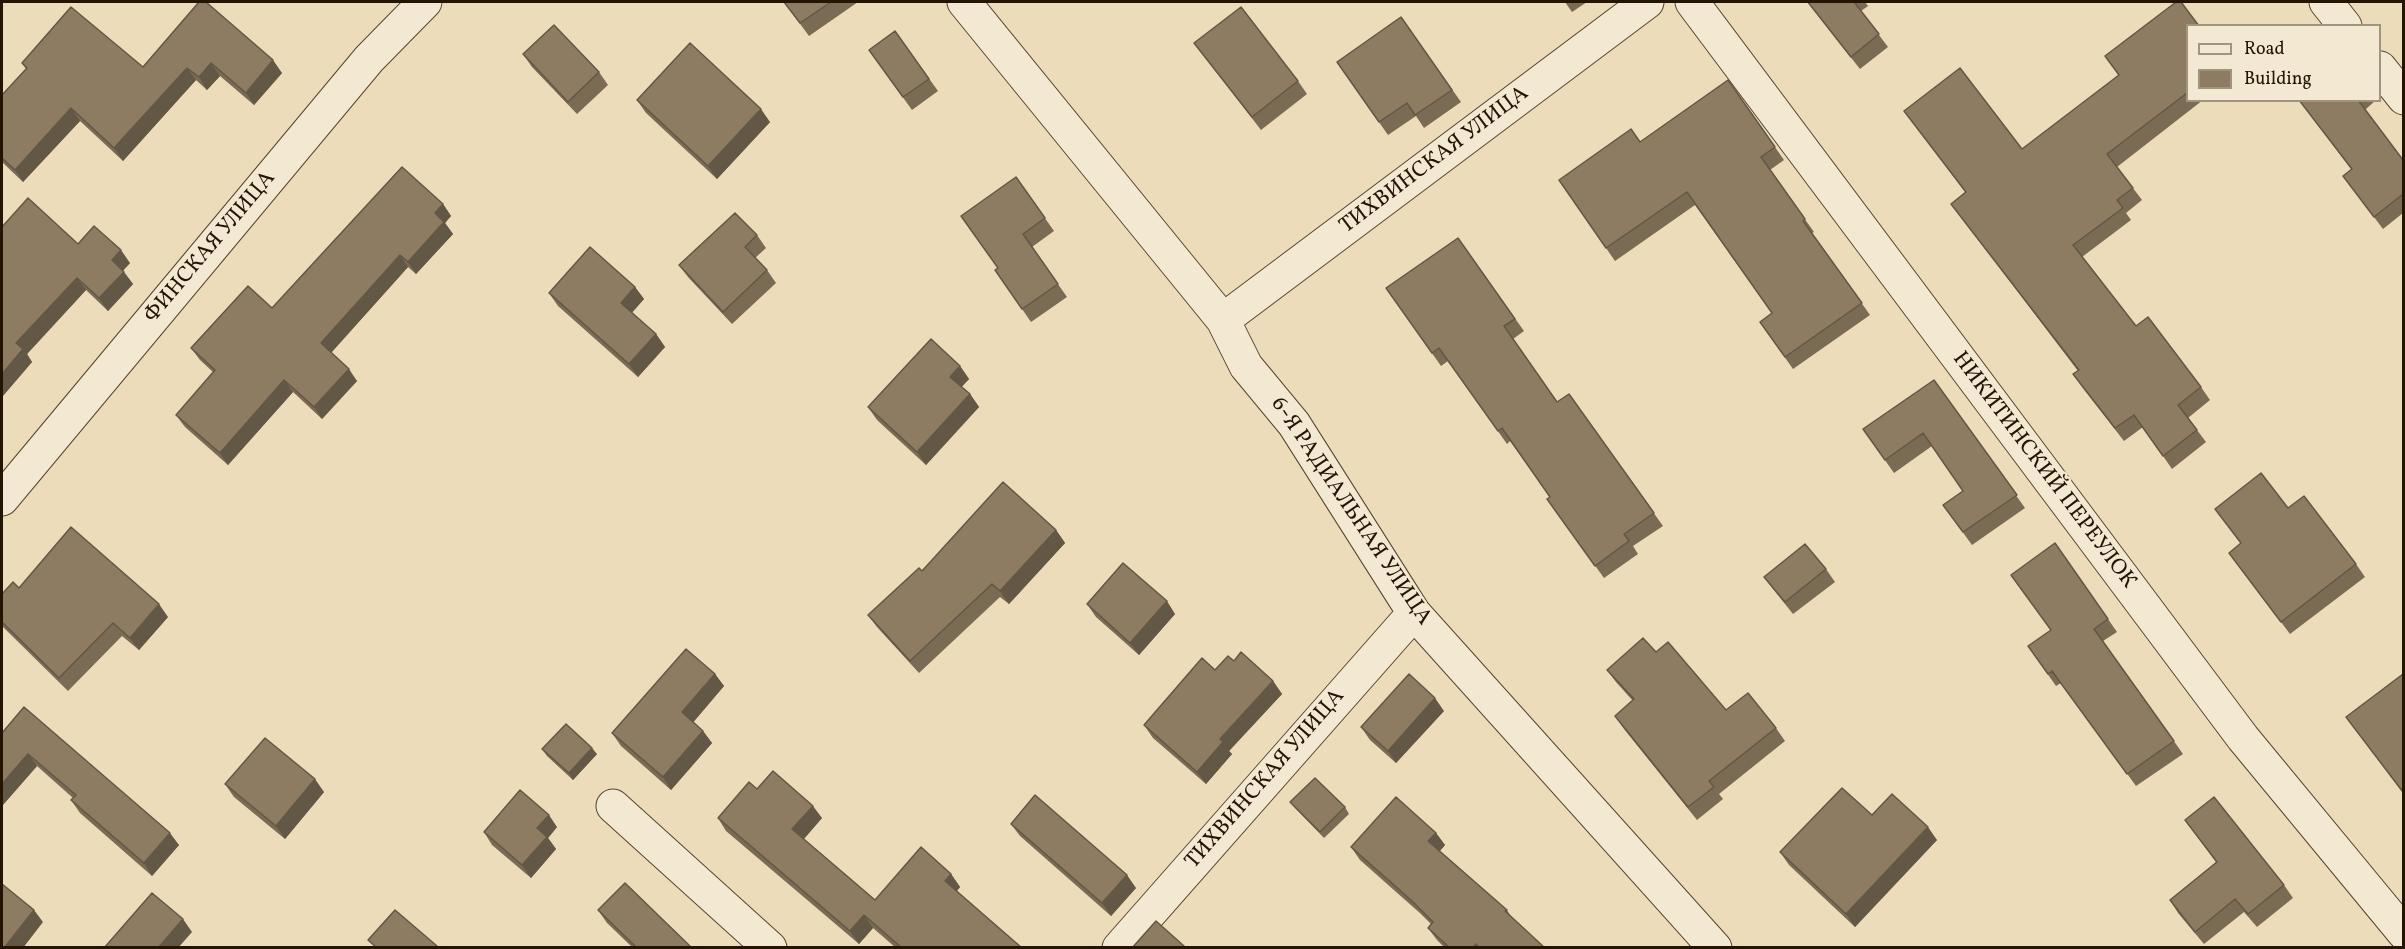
<!DOCTYPE html>
<html>
<head>
<meta charset="utf-8">
<style>
	body { margin:0 }
	#map { position:relative; width:2405px; height:949px; overflow:hidden; background:#eddcba; font-family:Vollkorn,serif }
	canvas { display:block }
	.frame { position:absolute; inset:0; border:3px solid #241402; pointer-events:none }
	.legend { position:absolute; left:2186px; top:24px; width:195px; height:78px; box-sizing:border-box; background:#f3e8d2; border:2px solid #a0937f; margin:0; padding:8px 10px; list-style:none; font-size:18px; color:#241402 }
	.legend li { display:flex; align-items:center; gap:12px; height:30px }
	.legend b { width:30px; border:2px solid #a0937f }
</style>
</head>
<body>
<div id="map">
<canvas width="2405" height="949"></canvas>
<div class="frame"></div>
<ul class="legend">
<li><b style="height:8px;background:#f3e8d2"></b>Road</li>
<li><b style="height:16px;background:#8d7c62"></b>Building</li>
</ul>
</div>
<script>
const ctx = document.querySelector('canvas').getContext('2d');
ctx.lineJoin = 'round';
function stroke(path, color, width, dash) { ctx.strokeStyle = color; ctx.lineWidth = width; ctx.lineCap = dash ? 'butt' : 'round'; ctx.setLineDash(dash || []); ctx.stroke(path); }
function fill(path, color) { ctx.fillStyle = color; ctx.fill(path, 'evenodd'); }
function write(font, color, halo, rows, align = 'center') {
  ctx.font = font + ' Vollkorn,serif'; ctx.lineWidth = 4.5; ctx.setLineDash([]); ctx.textBaseline = 'middle'; ctx.strokeStyle = halo; ctx.fillStyle = color; for (const [text, x, y, turn = 0] of rows) {
    ctx.save(); ctx.translate(x, y); ctx.rotate((+turn || 0) * Math.PI / 180); ctx.textAlign = isNaN(turn) ? turn : align; if (halo) ctx.strokeText(text, 0, 0); ctx.fillText(text, 0, 0); ctx.restore();
  }
}
const minor = new Path2D(`
	M964,2l259,318 23,46 48,58 120,189 301,335
	M1692,2l551,736 161,195
	M2326,2l19,24
	M2380,68l24,30
	M1223,320l424,-318
	M2,499l367,-440 56,-57
	M613,806l157,142
	M1119,948l295,-335`);
stroke(minor, '#564630', 35);
stroke(minor, '#f3e8d2', 33);
fill(new Path2D(`
	M199,2l83,71 -28,32 -34,-29 -13,14 -11,-10 -73,81 -43,-40 -57,61 -21,-20v-67l24,-26 -4,-6 121,4z
	M784,2h74l-49,34z
	M1565,2h22l-15,10z
	M1807,2h58l3,4 -7,5 27,36 -28,22z
	M1401,17l60,85 -37,26 -8,-12 -28,19 -51,-73z
	M2187,26v74h16l-86,67 25,33 -16,13 5,7 -49,37 54,69 65,61 9,13 -22,18 18,24 -34,27 -29,-42 -19,14 -42,-54 -9,-13 5,-3 -127,-167 14,-12 -61,-81 118,38 97,-74 -14,-19z
	M895,31l43,60 -26,19 -43,-60z
	M1194,43l104,38 9,13 -46,36z
	M523,54l76,18 9,13 -31,29 -45,-47z
	M1728,80l56,80 -14,10 44,62 -2,1 58,82 -77,54 -33,-47 12,-9 -77,-108 -80,56 -56,-81 81,-38z
	M637,100l133,22 -53,57 -71,-66z
	M2299,100h77l-11,10 38,50v53l-20,16 -40,-53 8,-7z
	M1016,177l38,54 -22,16 35,50 -36,25 -36,-52 3,-2z
	M443,204l8,12 -6,7 8,11 -37,40 -8,-7 -77,86 26,28 -35,38 -29,-27 -65,73 -43,-38 -9,-12 37,-43 -13,-12 -9,-12 81,-40z
	M2,227l76,17 52,19 -7,8 10,13 -25,27 -22,-21 -59,64 5,8 -30,35z
	M757,235l9,13 -11,10 12,12 9,13 -44,41 -44,-47 -9,-12z
	M1458,238l66,93 -11,8 44,63 12,-8 94,132 -30,20 5,8 -34,24 -57,-79 3,-2 -40,-56 -3,3 -59,-83 -7,5 -55,-78z
	M635,287l9,12 -12,14 24,21 9,13 -27,30 -80,-71 -9,-13z
	M960,366l9,13 -8,8 9,7 9,13 -53,58 -49,-45 -9,-13z
	M1934,380l91,128 -53,37 -29,-40 20,-14 -31,-45 -38,27 -31,-44z
	M2288,508l68,56 9,13 -75,57 -61,-81 12,-9 -26,-35z
	M1056,530l9,13 -56,61 -9,-7 -81,76 -42,-46 -9,-12z
	M2055,543l62,89 -14,9 80,113 -47,32 -75,-103 -5,3 -28,-40 23,-15z
	M1826,569l9,13 -42,32 -20,-25 -9,-12z
	M19,588l149,29 -29,33 -17,-14 -54,55 -66,-65v-32z
	M1087,604l88,10 -36,41 -43,-38z
	M1656,652l70,58 50,18 9,13 -66,53 4,5 -26,21 -73,-91 -9,-13 18,-15 -17,-19 -9,-12z
	M1234,661l39,20 9,13 -53,57 3,3 -26,30 -53,-46 -9,-13 71,-55z
	M715,674l9,12 -31,36 10,9 9,12 -41,47 -50,-44 -9,-13z
	M2403,674v119l-57,-76z
	M24,707l155,138 -27,31 -72,-63 -9,-13 2,-2 -36,-32 -35,40z
	M1444,711l-48,52 -26,-23 -9,-13z
	M542,749l55,5 -24,26 -26,-24z
	M225,784l99,8 -39,47 -51,-42z
	M757,789l65,29 -18,21 71,61 76,-26 9,13 -3,4 65,57h-126l-23,-20 -14,16 -133,-113 -8,-13z
	M1290,802l55,5 4,7 -25,24 -29,-30z
	M1872,815l65,25 -82,87 -66,-62 -9,-13z
	M2185,820l99,65 9,13 -36,29 -13,-15 -40,32 -26,-31 -8,-13 46,-38z
	M1011,824l125,64 -25,28 -91,-80z
	M557,827l-9,11 8,11 -25,29 -39,-33 -8,-13z
	M1436,833l9,12 -5,6 67,59 5,8 33,30h-100l-8,-8 -9,-12 3,-4 -10,-10 -61,-54 -9,-13z
	M598,910l94,38h-59l-26,-25z`), '#796b54');
fill(new Path2D(`
	M273,60l9,13 -28,32 -8,-12z
	M211,63l9,13 -13,14 -8,-13z
	M187,68l9,12 -73,81 -9,-13z
	M71,108l9,13 -57,61 -8,-12z
	M761,109l9,13 -53,57 -9,-13z
	M443,204l8,12 -6,7 8,11 -37,40 -8,-12 27,-49z
	M121,250l9,13 -10,10 -8,-13z
	M400,255l8,12 -79,88 -8,-12z
	M124,272l9,12 -25,27 -9,-13z
	M77,278l9,12 -59,64 5,8 -30,35v-23l14,-31z
	M635,287l9,12 -15,16 -8,-12z
	M656,334l9,13 -27,30 -9,-13z
	M960,366l9,13 -10,11 -9,-13z
	M349,369l8,12 -35,38 -8,-12z
	M284,380l9,12 -65,73 -8,-12z
	M970,394l9,13 -53,58 -9,-13z
	M1056,530l9,13 -56,61 -9,-13z
	M1167,601l8,13 -36,41 -9,-12z
	M159,604l9,13 -29,33 -9,-12z
	M715,674l9,12 -33,39 -9,-13z
	M1273,681l9,13 -53,57 3,3 -26,30 -9,-12 23,-33z
	M1435,698l9,13 -48,52 -8,-12z
	M703,731l9,12 -41,47 -8,-13z
	M592,748l5,6 -24,26 -4,-7z
	M28,754l9,12 -35,40v-22z
	M315,779l9,13 -39,47 -9,-13z
	M813,806l9,12 -21,24 -9,-13z
	M549,815l8,12 -9,11 8,11 -25,29 -9,-13 15,-37z
	M1928,827l9,13 -82,87 -9,-13z
	M170,833l9,12 -27,31 -8,-13z
	M1436,833l9,12 -8,9 -9,-13z
	M951,874l9,13 -6,7 -9,-13z
	M1127,875l9,13 -25,28 -9,-13z
	M34,910l9,12 -20,26h-19z
	M864,915l9,13 -14,16 -9,-13z
	M183,919l9,13 -14,16h-20z`), '#635745');
const building = new Path2D(`
	M199,2h7l67,58 -27,33 -35,-30 -12,14 -12,-9 -73,80 -43,-40 -56,62 -13,-12v-63l25,-27 -5,-5 49,-56 72,60z
	M784,2h47l-31,21z
	M1808,2h46l25,32 -28,23z
	M2176,2h5l18,24h-12v67l-80,61 26,34 -16,12 6,8 -50,37 63,81 12,-9 53,70 -23,18 19,25 -34,26 -29,-41 -19,13 -42,-54 6,-4 -128,-166 15,-12 -62,-81 56,-43 62,81 97,-74 -14,-19z
	M1241,7l57,74 -46,36 -58,-74z
	M1401,17l51,73 -37,25 -8,-12 -28,19 -42,-60z
	M554,25l45,47 -31,30 -45,-48z
	M895,31l34,48 -26,18 -34,-47z
	M690,43l71,66 -53,57 -71,-66z
	M1728,80l47,67 -14,10 44,62 -2,2 59,82 -77,54 -25,-35 12,-9 -85,-121 -81,56 -47,-68 72,-51 9,13z
	M2299,100h59l45,60v34l-29,23 -31,-41 9,-7z
	M402,167l41,37 -8,9 9,9 -36,40 -8,-7 -79,88 28,26 -35,38 -30,-27 -64,73 -44,-38 39,-45 -24,-22 57,-62 24,22z
	M1016,177l29,41 -22,16 35,50 -36,25 -27,-39 3,-2 -37,-52z
	M28,198l50,46 16,-18 27,24 -9,10 12,12 -25,26 -22,-20 -61,65 7,6 -21,25v-147z
	M735,213l22,22 -12,12 22,23 -44,42 -44,-47z
	M1458,238l57,81 -11,7 53,76 12,-8 85,119 -30,21 5,7 -34,25 -48,-67 3,-2 -48,-69 -4,3 -59,-83 -7,5 -46,-65z
	M590,247l45,40 -14,16 35,31 -27,30 -80,-71z
	M931,339l29,27 -10,11 20,17 -53,58 -49,-45z
	M1934,380l83,115 -54,37 -20,-27 20,-14 -40,-58 -38,27 -22,-31z
	M2261,473l27,35 16,-12 52,68 -75,58 -52,-69 12,-10 -26,-34z
	M1003,482l53,48 -56,61 -8,-7 -82,77 -42,-46 51,-47 3,3z
	M71,527l88,77 -29,34 -17,-15 -54,55 -57,-56v-28l11,-12 6,6z
	M2055,543l53,76 -14,10 80,112 -47,33 -75,-103 -4,3 -20,-28 23,-16 -40,-55z
	M1805,544l21,25 -41,33 -21,-25z
	M1123,563l44,38 -37,42 -43,-39z
	M1643,638l13,14 12,-10 58,68 22,-17 28,35 -67,53 5,6 -26,20 -73,-91 19,-17 -27,-29z
	M686,649l29,25 -33,38 21,19 -40,46 -51,-44z
	M1241,652l32,29 -53,58 3,3 -26,30 -53,-47 58,-67 13,12 13,-14 6,5z
	M1409,674l26,24 -47,53 -27,-24z
	M2403,674v118l-57,-75z
	M24,707l146,126 -26,30 -73,-63 5,-5 -48,-41 -26,30v-51z
	M566,724l26,24 -23,25 -27,-24z
	M265,738l50,41 -39,47 -51,-42z
	M773,771l40,35 -21,23 83,71 46,-53 30,27 -6,7 77,67h-120l-38,-33 -14,16 -132,-113 31,-36 8,7z
	M1315,778l30,29 -25,25 -30,-30z
	M1842,788l30,27 20,-21 36,33 -82,87 -66,-62z
	M520,790l29,25 -12,13 10,9 -25,28 -38,-33z
	M1035,795l92,80 -25,28 -91,-79z
	M1396,797l40,36 -8,8 79,69 -2,1 40,37h-66l-3,-4 -3,4h-23l-22,-20 5,-6 -21,-21 -61,-54z
	M2214,797l70,88 -36,29 -13,-15 -40,33 -25,-32 47,-38 -32,-42z
	M625,883l67,65h-55l-39,-38z
	M2,884l32,26 -30,38h-2z
	M152,893l31,26 -25,29h-54z
	M395,910l42,36 -1,2h-59l-9,-8z
	M1156,921l28,25 -1,2h-51z`);
fill(building, '#8d7c62');
stroke(building, '#635745', 1.5);
write('22px', '#241402', '#f3e8d2', [
	["ТИХВИНСКАЯ УЛИЦА",1435,161,-37],
	["ФИНСКАЯ УЛИЦА",211,248,-50],
	["НИКИТИНСКИЙ ПЕРЕУЛОК",2043,471,53],
	["6-Я РАДИАЛЬНАЯ УЛИЦА",1350,512,56],
	["ТИХВИНСКАЯ УЛИЦА",1266,780,-49]
]);
</script>
</body>
</html>
